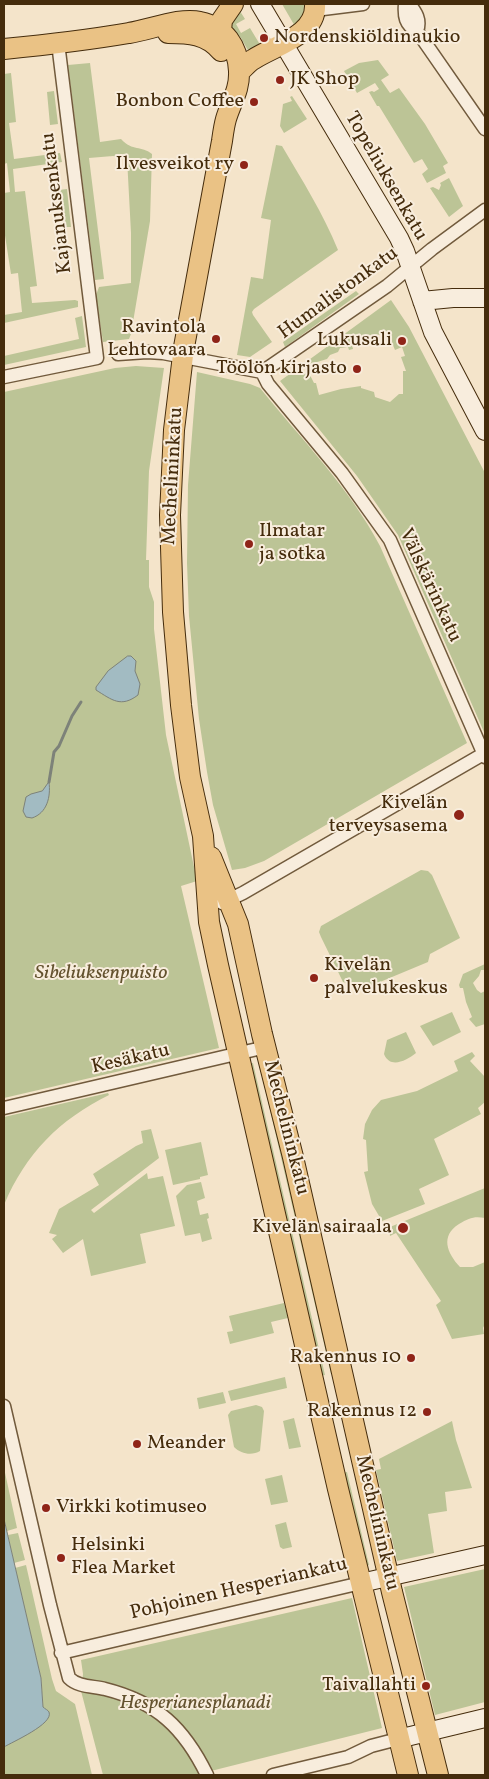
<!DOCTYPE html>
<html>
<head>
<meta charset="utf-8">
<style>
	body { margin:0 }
	#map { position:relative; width:489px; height:1779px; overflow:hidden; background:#f4e4ca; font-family:Vollkorn,serif }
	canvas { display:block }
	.frame { position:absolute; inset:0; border:5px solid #452c0c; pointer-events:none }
</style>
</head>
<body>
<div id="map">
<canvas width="489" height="1779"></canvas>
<div class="frame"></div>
</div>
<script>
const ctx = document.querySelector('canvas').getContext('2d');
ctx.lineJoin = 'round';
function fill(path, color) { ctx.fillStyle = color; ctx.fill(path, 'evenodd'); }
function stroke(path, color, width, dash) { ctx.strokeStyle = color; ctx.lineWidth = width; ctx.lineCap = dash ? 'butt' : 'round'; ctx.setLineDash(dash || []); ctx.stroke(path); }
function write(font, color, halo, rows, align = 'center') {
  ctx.font = font + ' Vollkorn,serif'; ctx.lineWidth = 4; ctx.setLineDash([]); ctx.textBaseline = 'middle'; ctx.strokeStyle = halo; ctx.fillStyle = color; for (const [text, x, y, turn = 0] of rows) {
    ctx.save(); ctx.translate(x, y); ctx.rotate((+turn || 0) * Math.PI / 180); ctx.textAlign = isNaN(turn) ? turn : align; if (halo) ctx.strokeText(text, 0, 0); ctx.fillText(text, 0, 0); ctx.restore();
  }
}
fill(new Path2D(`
	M282,4h29l-15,24z
	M238,8l7,11 -9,5 5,9 9,-5 12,20 -12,6 -9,-16 -13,-13z
	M378,60l11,15 -8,5 9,13 9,-5 26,36 23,39 -5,3 3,7 -19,10 -5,-9 6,-5 -6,-10 -8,4 -35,-57h-2l-8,-14 3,-1 2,1 5,-3 -4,-6 -18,10 -13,-22 15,-8z
	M90,63l10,79 21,-3c12,13 20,6 31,15l-2,67 -19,113 -2,5 -26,3 -7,-47 3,-8 32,-4v-50l-4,-75 -14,-2 -24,2 15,121 -9,1 -27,-215z
	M11,73l5,49 -7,1 5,36 46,-6 2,9 -49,7 2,23 10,-1 12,95 -7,1 2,16 43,-3 3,1v6l-74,16v-8l18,-3 -4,-39 -7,1 -7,-45v-36l6,-1 -3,-29 -3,1v-90z
	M54,91l4,33 -8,1 -3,-33z
	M292,96l15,23 -23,14 -4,-7 3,-22 9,-3 -2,-4z
	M276,145l6,1c20,34 41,67 56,104l-84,59 -2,3 1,3 19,27 -22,15 -13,-2 14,-78 12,2 8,-59 -10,-2z
	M449,178l14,28 -14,11 -19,-29 3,-1 6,3 2,-5 -1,-2z
	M67,189l4,38h-7l-5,-37z
	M356,291l3,3 -74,53 -2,-5z
	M391,300l18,27 76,146 -1,259 -86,-197 -41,-59 -77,-95zM388,333l7,17 7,-3 3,9 -4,1 5,14h-3v23h-4l-9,8 -15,-5 -1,-5 -13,-4v-2l-20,3 -22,6 -3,-12h-2l-5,-10 -6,1 -2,-7 26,-8 3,-4 8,-3 2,-4 8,-1 1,3 4,-1 -1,-4 25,-10z
	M82,316l4,31 -82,18v-9l75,-17 -4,-21z
	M136,366l28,2 -15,103 -3,89h3v27l5,15v27l12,106 31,146 -16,5 38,162 -215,50v-706l111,-24z
	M197,372l53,12 10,4c41,51 89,99 120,158l87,197 -203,118 -19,7 -13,2 -19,-65 -6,-33 -8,-53 -10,-103 -2,-53 1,-78z
	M421,870l7,1 4,4 28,63 -30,16 -2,8 -60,25 -4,1 -21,-6 -22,-45 -2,-5 2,-6z
	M485,964v6h-4l-2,6 -6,7 4,7 4,3 4,-2v33l-9,3 -7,-8 3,-2 -6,-15 -3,-14h-3l-1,-3 4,-11z
	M452,1012l9,20 -28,14 -13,-20z
	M406,1032l10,21c-10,8 -26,16 -32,1l3,-14z
	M472,1052l3,4 -5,5 15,16v25l-7,6 3,6 -47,25 15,36 -30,14 6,15 -43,17 -10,-17 -8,-32 4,-1 -2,-31 -3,-1 2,-15 7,-14 9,-10 36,-9 41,-20 -4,-10z
	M264,1061l72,311 -5,2 -72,-312z
	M253,1063l72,312 -5,1 -72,-312z
	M108,1093l1,2c-50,25 -83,58 -105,110v-88z
	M151,1129l8,29 -68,52 3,3 53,-40 1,6 15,-3 12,50 -35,8 6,29 -55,13 -8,-37 -20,14 -11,-14 5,-4 -8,-2 10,-24 40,-24 -6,-11 43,-28 7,-3 -2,-12z
	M201,1142l7,33 -8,2v2l-27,6 -8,-35z
	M201,1182l4,16 -8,3 3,14 8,-2 1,5 -2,1 5,20 -10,3 -2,-9 -15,3 -9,-40 11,-11z
	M485,1188v30c-11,-2 -16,0 -26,6 -19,12 -12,29 1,43h13l12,-5v62l-2,4 1,6 -32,5 -16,-34 5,-4 -45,-68 -6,3 -1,-7 1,-2z
	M284,1303l4,15 -17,4 3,11 -44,11 -3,-12 6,-1 -4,-15z
	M285,1377l2,11 -56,13 -3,-10z
	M223,1392l3,11 -27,6 -2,-11z
	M256,1405l6,2 2,4 -4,40c-8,5 -19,3 -26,-4l-6,-32 3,-4z
	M294,1418l7,29 -12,2 -6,-28z
	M452,1421l4,19 16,48 -27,4 2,19 -19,3 6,39 -37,8 -21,-91 5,-1 -2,-10z
	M4,1468l13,60 -10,3 -3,-12z
	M347,1472l22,93 -5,2 -22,-94z
	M282,1475l6,27 -17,3 -6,-26z
	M286,1522l6,25 -9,2 -3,-2 -5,-22z
	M18,1533l7,27 -11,3 -6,-28z
	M26,1565l26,114 4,12 19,13 17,71h-88v-28l45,-35 -6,-5 -2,-29 -26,-110z
	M485,1569v133l-50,13 -31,-128z
	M352,1598l30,130 -187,47h-92l-22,-84 2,-17 -2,-14z`), '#bcc496');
const water = new Path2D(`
	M128,656h3l5,5 -1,10 5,13 -2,11c-17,13 -26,5 -42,-5v-3l12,-16z
	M49,782c2,15 -2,31 -17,36l-6,-1 -3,-6 3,-14 5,-3 11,-3z
	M4,1519l37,159 2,29c2,2 5,3 6,5 5,12 -37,30 -45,35z`);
fill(water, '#a2bbc2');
stroke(water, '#7d8279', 1);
stroke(new Path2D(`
	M49,782l5,-30 5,-6 13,-30 9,-14`), '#7d8279', 3);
const street = new Path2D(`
	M405,4c-1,12 0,21 12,27l68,98
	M409,4c7,8 12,16 8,27
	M315,10l48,-6
	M118,354l29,-2 16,1 99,19
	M262,372l6,12 74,89 48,67 95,217
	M262,372l125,-86 45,-37 53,-39
	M4,377l93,-19 -39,-315
	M222,903l21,-10 242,-140
	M4,1108l262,-61
	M4,1406l46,199 19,73c9,9 24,8 36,11 52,13 79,39 102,86
	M61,1653l300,-70
	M273,1775l75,-18 23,-11 27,-7`);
const secondary = new Path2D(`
	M260,4l139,234 6,13 28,81 52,99
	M422,301l31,-3h32
	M361,1583l124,-28
	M398,1739l87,-21`);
const primary = new Path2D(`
	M168,33c21,0 39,1 53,18
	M220,41l2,-21 11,-16
	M4,49c41,-4 84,-9 125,-16 21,-3 51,-16 71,-11 25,5 38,25 39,49 1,19 -8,31 -13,48 -2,7 -3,15 -4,22l-38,206 -10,83 -4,85 3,97 8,93 9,72 13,59 6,86 9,43 120,524 70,286
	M239,72c5,-4 9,-10 15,-13 22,-14 63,-24 61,-55
	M211,857l27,67 24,110 31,123 99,435 46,183`);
stroke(street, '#715a3c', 15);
stroke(secondary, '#452c0c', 20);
stroke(primary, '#452c0c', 22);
stroke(street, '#f8eddd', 12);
stroke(secondary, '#f8eddd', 18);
stroke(primary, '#eac285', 20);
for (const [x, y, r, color] of [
	[264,38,5,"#8f2418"],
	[280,80,5,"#8f2418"],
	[254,102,5,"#8f2418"],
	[244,165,5,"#8f2418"],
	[216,339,5,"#8f2418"],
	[402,341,5,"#8f2418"],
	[357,369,5,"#8f2418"],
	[249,544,5,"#8f2418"],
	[459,815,6,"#8f2418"],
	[314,978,5,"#8f2418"],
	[403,1228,6,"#8f2418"],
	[411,1358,5,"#8f2418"],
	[427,1412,5,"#8f2418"],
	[137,1444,5,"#8f2418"],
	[46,1508,5,"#8f2418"],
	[61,1558,5,"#8f2418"],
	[426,1686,5,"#8f2418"]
]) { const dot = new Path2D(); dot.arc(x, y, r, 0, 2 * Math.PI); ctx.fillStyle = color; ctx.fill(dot); stroke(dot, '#f8eddd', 2); }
write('20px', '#452c0c', '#f8eddd', [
	["Nordenskiöldinaukio",274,38,"left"],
	["JK Shop",290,80,"left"],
	["Bonbon Coffee",244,102],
	["Ilvesveikot ry",234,165],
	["Ravintola",206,328],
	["Lehtovaara",206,351],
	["Lukusali",392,341],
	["Töölön kirjasto",347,369],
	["Ilmatar",259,532,"left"],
	["ja sotka",259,555,"left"],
	["Kivelän",448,804],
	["terveysasema",448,827],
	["Kivelän",324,966,"left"],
	["palvelukeskus",324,989,"left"],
	["Kivelän sairaala",392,1228],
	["Rakennus 10",401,1358],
	["Rakennus 12",417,1412],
	["Meander",147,1444,"left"],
	["Virkki kotimuseo",56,1508,"left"],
	["Helsinki",71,1546,"left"],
	["Flea Market",71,1569,"left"],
	["Taivallahti",416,1686]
], 'right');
write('20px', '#452c0c', '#f8eddd', [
	["Topeliuksenkatu",385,177,60],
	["Kajanuksenkatu",58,203,-97],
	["Humalistonkatu",339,294,-36],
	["Mechelininkatu",174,476,-87],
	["Välskärinkatu",429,586,65],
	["Kesäkatu",131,1060,-13],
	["Mechelininkatu",285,1128,76],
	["Mechelininkatu",376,1523,77],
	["Pohjoinen Hesperiankatu",239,1590,-13]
]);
write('italic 20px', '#63522e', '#f8eddd', [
	["Sibeliuksenpuisto",101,974],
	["Hesperianesplanadi",195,1704]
]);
</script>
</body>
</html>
